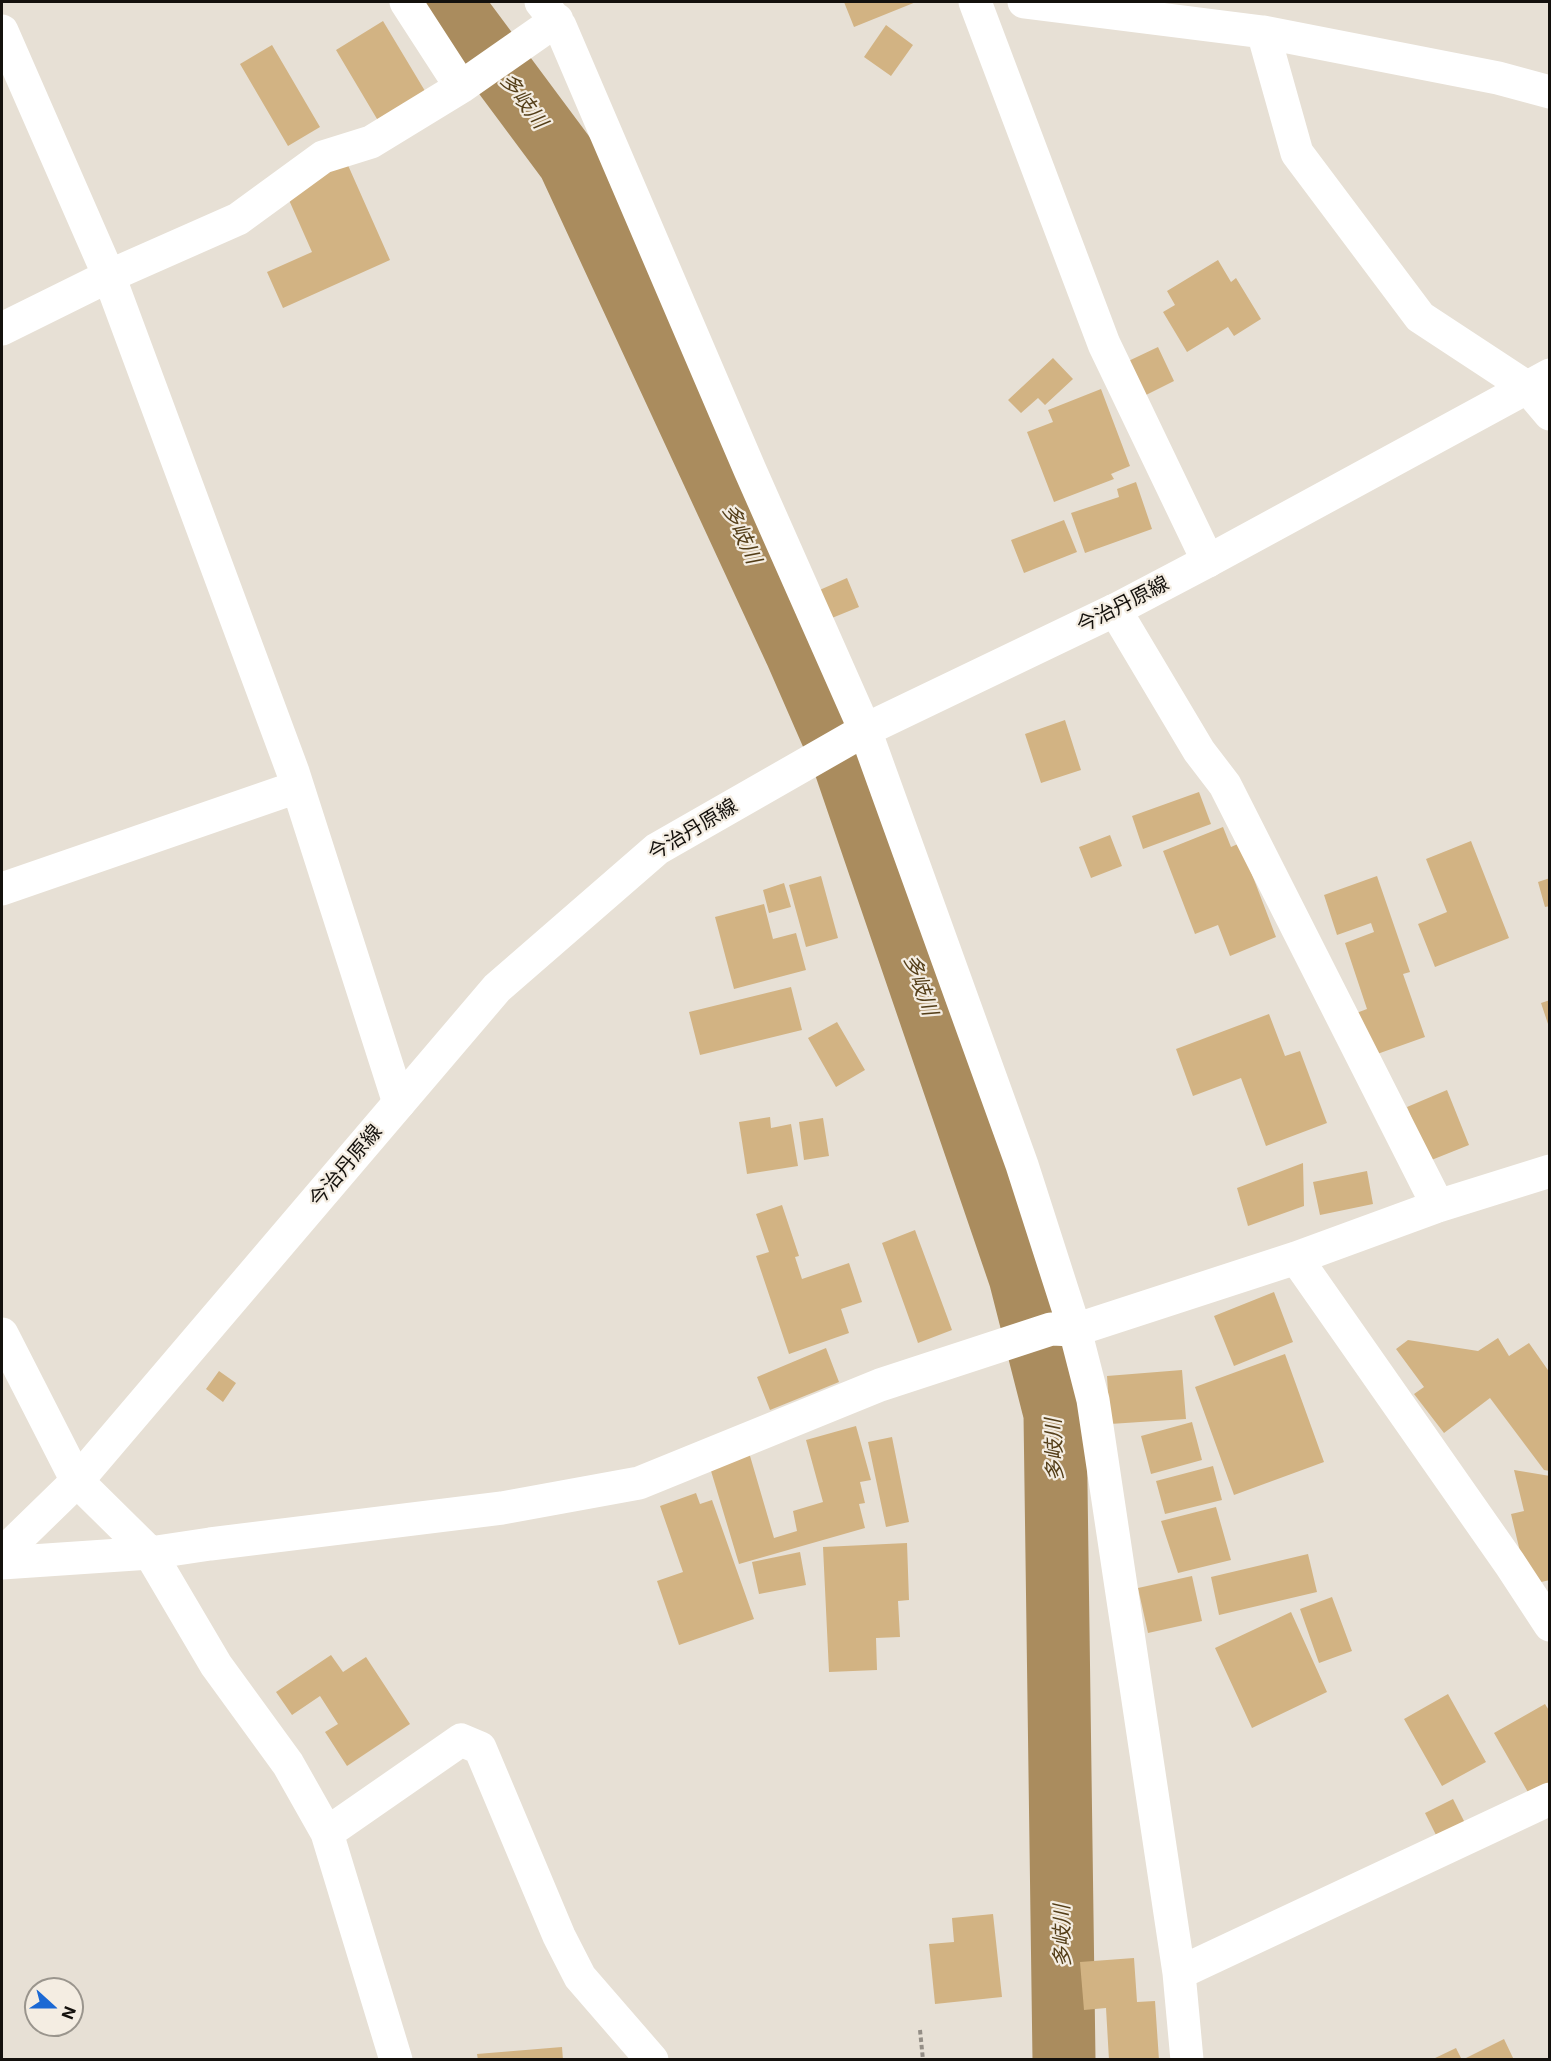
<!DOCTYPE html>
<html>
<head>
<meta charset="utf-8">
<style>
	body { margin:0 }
	#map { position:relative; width:1551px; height:2061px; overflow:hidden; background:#e7e0d5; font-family:Inter,sans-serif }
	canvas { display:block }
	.frame { position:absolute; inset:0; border:3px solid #14110d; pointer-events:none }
	.north { position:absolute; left:24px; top:1977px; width:60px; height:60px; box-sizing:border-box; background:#f4ede2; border:2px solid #9a958d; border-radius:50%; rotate:111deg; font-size:16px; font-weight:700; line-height:24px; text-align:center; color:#14110d }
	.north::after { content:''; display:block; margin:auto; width:21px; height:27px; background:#1b69d4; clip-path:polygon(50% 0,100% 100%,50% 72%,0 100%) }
</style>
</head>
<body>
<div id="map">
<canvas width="1551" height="2061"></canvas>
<div class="frame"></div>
<div class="north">N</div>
</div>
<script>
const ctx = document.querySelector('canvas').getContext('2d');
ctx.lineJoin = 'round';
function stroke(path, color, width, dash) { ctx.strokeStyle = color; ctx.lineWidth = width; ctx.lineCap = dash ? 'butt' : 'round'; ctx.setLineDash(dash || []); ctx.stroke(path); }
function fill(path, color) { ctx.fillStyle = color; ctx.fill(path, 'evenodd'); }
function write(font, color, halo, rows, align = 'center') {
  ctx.font = font + ' Inter,"Noto Sans JP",sans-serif'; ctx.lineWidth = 4.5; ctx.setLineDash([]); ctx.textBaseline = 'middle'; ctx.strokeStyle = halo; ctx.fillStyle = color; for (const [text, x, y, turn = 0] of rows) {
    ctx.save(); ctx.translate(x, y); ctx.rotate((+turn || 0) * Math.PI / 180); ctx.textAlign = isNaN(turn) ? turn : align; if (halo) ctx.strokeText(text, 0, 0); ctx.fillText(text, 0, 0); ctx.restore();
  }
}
stroke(new Path2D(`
	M450,2l119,160 227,490 48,110 176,515 35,137 9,646`), '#aa8c5e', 63);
fill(new Path2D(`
	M844,2h72l-62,25z
	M383,21l45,75 -48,28 -44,-74z
	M886,25l27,20 -22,31 -27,-19z
	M272,45l48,82 -32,19 -48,-82z
	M347,163l43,97 -107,48 -16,-36 45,-20 -27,-61z
	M1218,260l13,22 5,-4 25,41 -27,17 -6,-9 -41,25 -24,-40 12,-7 -8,-14z
	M1158,347l16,34 -38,19 -16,-35z
	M1053,358l20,21 -28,26 -7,-7 -17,15 -13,-13z
	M1101,389l29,77 -19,8 3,5 -60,23 -27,-70 26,-10 -5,-12z
	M1136,482l16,47 -67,24 -14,-40 48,-16 -2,-8z
	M1064,520l13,32 -53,21 -13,-33z
	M847,578l12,29 -32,13 -12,-28z
	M1065,720l16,50 -40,13 -16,-49z
	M1199,792l12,32 -68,25 -11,-33z
	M1223,827l8,20 9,-4 36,94 -46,19 -12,-31 -23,9 -32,-83z
	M1110,835l12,31 -31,12 -12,-31z
	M1471,841l38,97 -74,29 -17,-43 29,-12 -21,-53z
	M821,876l17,62 -32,9 -17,-62z
	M1377,876l33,96 -7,2 22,63 -59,21 -15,-43 16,-6 -22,-66 29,-11 -3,-9 -34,12 -13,-40z
	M1550,878v28l-5,1 -7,-25z
	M784,883l7,24 -22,6 -6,-23z
	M764,904l9,35 23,-6 10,37 -72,19 -19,-72z
	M791,987l11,43 -102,25 -11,-43z
	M1550,1000v27h-1l-8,-24z
	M1269,1014l16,42 15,-5 27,72 -61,23 -25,-68 -48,18 -17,-47z
	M837,1022l28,48 -29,17 -28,-49z
	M1447,1090l22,55 -40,16 -22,-54z
	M770,1117l1,11 20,-4 7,42 -51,8 -8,-52z
	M823,1118l6,38 -25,4 -5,-38z
	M1303,1163l1,43 -56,20 -11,-38z
	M1367,1171l6,33 -53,11 -7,-33z
	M782,1205l17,51 -4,1 7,22 47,-16 13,39 -21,7 8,24 -60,21 -33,-98 13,-4 -13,-38z
	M915,1230l37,100 -34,13 -36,-100z
	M1274,1292l19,50 -59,24 -20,-50z
	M1498,1338l11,18 20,-13 21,30v98l-6,-1 -54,-72 -46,35 -30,-39 10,-7 -28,-38 12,-9 70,11z
	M826,1348l13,34 -69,28 -13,-33z
	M1285,1354l39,108 -90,33 -39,-108z
	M1182,1370l4,49 -76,5 -3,-48z
	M219,1371l17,12 -13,19 -17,-13z
	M1192,1422l10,38 -51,14 -10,-38z
	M856,1426l15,54 -11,2 5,21 -6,1 6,24 -126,36 -31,-103 40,-12 26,89 23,-7 -4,-20 30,-9 -17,-62z
	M892,1437l17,85 -23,5 -18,-85z
	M1213,1466l9,34 -57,14 -9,-33z
	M1514,1470l36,6v104l-22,5 -17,-71 13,-3z
	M696,1493l4,11 12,-4 42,119 -75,26 -22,-64 26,-9 -23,-66z
	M1216,1507l15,53 -53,13 -17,-52z
	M907,1543l2,57 -11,1 2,36 -24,1 1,32 -48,2 -6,-125z
	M800,1552l6,33 -47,9 -7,-32z
	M1308,1554l9,38 -98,23 -8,-38z
	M1192,1576l10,45 -54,12 -10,-45z
	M1332,1597l20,54 -33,12 -19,-54z
	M1291,1612l36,80 -75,36 -37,-80z
	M331,1655l12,17 23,-15 44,67 -63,42 -22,-34 13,-8 -18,-28 -28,19 -16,-23z
	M1448,1694l38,68 -44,24 -38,-67z
	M1545,1704l5,8v71l-21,11 -35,-61z
	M1453,1799l14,28 -28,14 -14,-28z
	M993,1914l9,83 -67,7 -6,-60 25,-2 -2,-24z
	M1134,1958l3,44 18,-1 4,59h-50l-3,-52 -22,2 -4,-48z
	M1504,2039l10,21h-52z
	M562,2047l1,13h-85l-1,-6z
	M1456,2048l6,12h-31z`), '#d2b383');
stroke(new Path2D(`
	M920,2030l3,30`), '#948e86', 4, [4.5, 3]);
stroke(new Path2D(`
	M406,2l55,85 96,-67
	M541,2l19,24 190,444 115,260 157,435 53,165 18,70 86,573 8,87
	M975,2l129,342 104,217
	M1024,2l239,30 235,46 52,14
	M2,31l107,245 184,496 106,331
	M1263,32l34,121 123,164 108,71 22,26
	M2,329l107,-53 129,-57 85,-62 48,-15 90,-55
	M1115,610l84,141 26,34 213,421
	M2,889l295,-102
	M1296,1258l214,306 40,61
	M2,1334l75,147 73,72 66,112 72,99 39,69 69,227
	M2,1563l148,-10 60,-9 292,-36 137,-25 241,-98 171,-56 24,1 221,-72 142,-52 112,-35
	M327,1833l134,-93 19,8 79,188 21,41 72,83
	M1179,1973l371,-174`), '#fff', 33);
stroke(new Path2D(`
	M2,1554l75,-73 420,-493 160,-139 208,-119 250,-120 93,-49 342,-186`), '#fff', 33);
write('20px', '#14110d', '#f4ede2', [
	["今治丹原線",1123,605,-27],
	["今治丹原線",693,830,-31],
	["今治丹原線",346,1166,-50]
]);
write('italic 21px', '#543e18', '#f4ede2', [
	["多岐川",523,101,53],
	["多岐川",741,534,65],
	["多岐川",920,985,71],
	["多岐川",1055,1450,-92],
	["多岐川",1063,1936,-91]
]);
</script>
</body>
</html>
